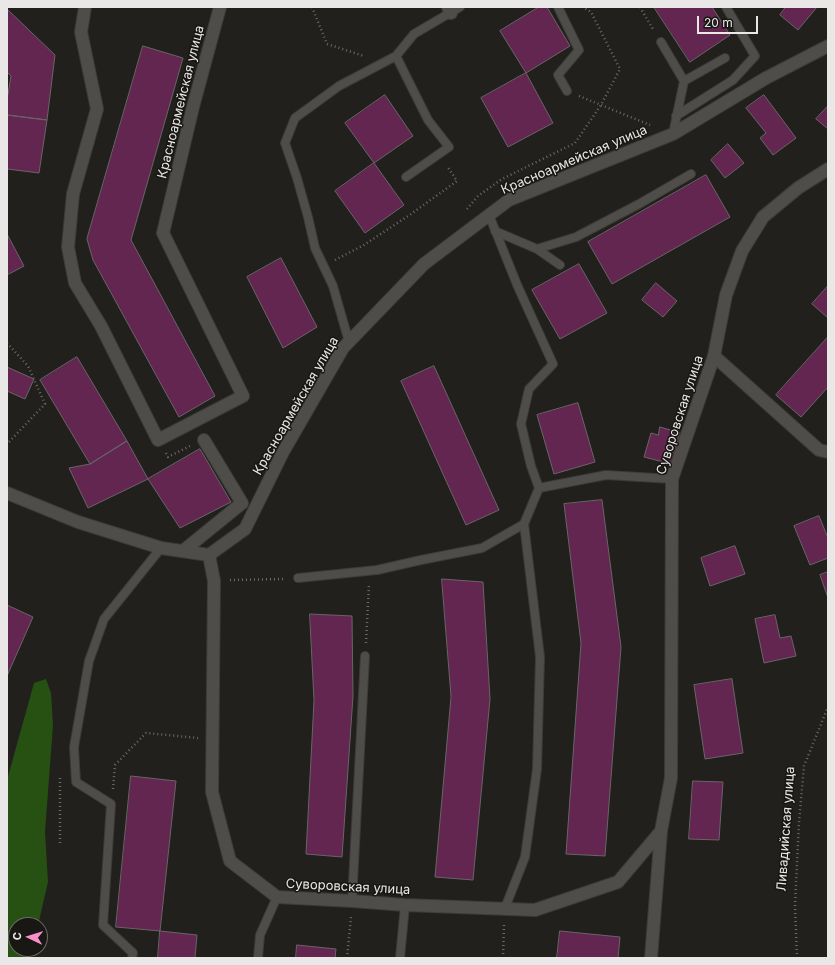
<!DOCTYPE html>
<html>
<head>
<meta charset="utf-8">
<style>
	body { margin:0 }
	#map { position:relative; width:835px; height:965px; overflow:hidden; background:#21201d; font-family:Inter,sans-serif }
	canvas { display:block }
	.frame { position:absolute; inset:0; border:8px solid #e9e8e6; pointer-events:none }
	.north { position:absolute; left:8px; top:917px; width:40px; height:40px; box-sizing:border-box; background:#181714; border:1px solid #6c6b68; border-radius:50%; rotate:274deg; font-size:11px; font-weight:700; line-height:16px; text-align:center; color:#e9e8e6 }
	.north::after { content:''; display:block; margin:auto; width:14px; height:18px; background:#f98fc9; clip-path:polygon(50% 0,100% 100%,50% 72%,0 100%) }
	.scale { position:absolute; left:697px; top:16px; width:61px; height:18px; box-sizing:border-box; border:2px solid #e9e8e6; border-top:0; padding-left:5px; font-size:12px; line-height:14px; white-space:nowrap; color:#e9e8e6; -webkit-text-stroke:3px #181714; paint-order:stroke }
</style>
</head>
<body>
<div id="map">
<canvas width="835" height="965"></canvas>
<div class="frame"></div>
<div class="north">С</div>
<div class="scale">20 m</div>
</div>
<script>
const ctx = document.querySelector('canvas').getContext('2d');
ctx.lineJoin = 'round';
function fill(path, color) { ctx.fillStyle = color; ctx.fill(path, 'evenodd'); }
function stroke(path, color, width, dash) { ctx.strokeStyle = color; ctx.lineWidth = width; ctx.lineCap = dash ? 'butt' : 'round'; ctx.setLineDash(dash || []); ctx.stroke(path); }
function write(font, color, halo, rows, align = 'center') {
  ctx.font = font + ' Inter,sans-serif'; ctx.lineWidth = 3; ctx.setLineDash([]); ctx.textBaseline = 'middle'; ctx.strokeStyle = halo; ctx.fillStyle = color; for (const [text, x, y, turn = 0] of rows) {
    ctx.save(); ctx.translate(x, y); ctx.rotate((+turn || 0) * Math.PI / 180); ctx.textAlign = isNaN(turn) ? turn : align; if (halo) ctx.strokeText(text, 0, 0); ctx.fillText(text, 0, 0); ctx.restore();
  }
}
fill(new Path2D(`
	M46,679l5,14 2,32 -8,107 3,50 -10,43h-22v24h16l-2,9h-23v-178l27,-97z`), '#265112');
const building = new Path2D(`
	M539,7h8l23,39 -44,27 -26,-42z
	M654,7h58l18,28 -40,27z
	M786,7h31l-19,23 -18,-15z
	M7,9l48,46 -8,65 -40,-5v-15l4,-24 -4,-4z
	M143,46l40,12 -52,182 84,156 -36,21 -86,-157 -6,-21z
	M526,73l27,50 -45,24 -27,-49z
	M385,95l28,41 -39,27 -29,-40z
	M764,95l32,43 -23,17 -13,-17 6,-5 -20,-25z
	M828,106v23l-12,-10z
	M7,115l40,5 -8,53 -32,-4z
	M728,144l16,19 -19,15 -14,-18z
	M374,163l30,42 -39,28 -30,-42z
	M706,175l24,42 -118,67 -24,-42z
	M7,234l17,32 -17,9z
	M281,258l36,69 -34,21 -36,-71z
	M579,264l28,49 -47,26 -28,-49z
	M656,283l21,18 -14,16 -21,-17z
	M828,286v32l-16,-14z
	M828,337v50l-27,30 -25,-22z
	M77,357l50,84 -37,23 -50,-84z
	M434,366l65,144 -33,15 -65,-144z
	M7,367l27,12 -9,20 -18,-8z
	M578,403l17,59 -41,12 -17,-59z
	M660,427l20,6 -9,31 -27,-7 7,-24 7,2z
	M127,441l21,38 -60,29 -19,-40 21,-4z
	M200,449l31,53 -51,26 -32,-49z
	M602,500l19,147 -16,209 -39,-2 15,-211 -17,-139z
	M819,516l9,22v20l-18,7 -16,-39z
	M735,546l10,28 -35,12 -9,-28z
	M828,572v26l-8,-23z
	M442,579l41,3 7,117 -17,181 -38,-3 16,-180z
	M7,605l26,12 -26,59z
	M310,614l42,2 1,80 -11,161 -36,-3 8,-153z
	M775,615l5,23 11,-2 5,20 -32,7 -9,-44z
	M732,679l11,74 -38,6 -11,-74z
	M131,776l45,5 -16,150 -44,-4z
	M693,781l30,1 -4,58 -30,-1z
	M160,931l37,4 -2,23h-37z
	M560,931l60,6 -2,21h-61z
	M297,945l39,4 -1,9h-39z`);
fill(building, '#622651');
stroke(building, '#696567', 1);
const lane = new Path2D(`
	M558,7l21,43 -21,25 9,16
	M661,42l23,39 -11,53
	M396,56l18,-22 46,-27
	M684,81l41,-23
	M676,116l57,-36 22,-24 -29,-49
	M489,215l29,72 35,77 -24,25 -8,35 10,42 8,22
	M495,231l42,18 39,-12 63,-33 52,-30
	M537,249l23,16
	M349,342l-16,-56 -18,-38 -7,-31 -11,-39 -12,-35 10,-25 44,-32 57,-30 32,64 21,27 -43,30
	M298,578l79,-8 44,-10 61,-12 42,-24
	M352,901l13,-245
	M505,908l20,-51 12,-88 3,-112 -16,-133 15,-36 67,-13 66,4
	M132,958l1,-5 -30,-28 8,-121 -35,-22 -2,-35 15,-86 15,-42 57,-71
	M258,958l2,-23 17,-38
	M400,958l5,-53`);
const street = new Path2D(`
	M85,7l-4,25 16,77 -24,85 -5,53 7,36 26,43 57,114 85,-44 -80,-163 30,-126 27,-100
	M448,7l3,6
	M714,356l105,94 9,2
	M7,493l71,29 83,26 48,7 36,-26 38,-77 60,-104 81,-84 85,-64 164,-66 93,-56 62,-32
	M183,551l59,-48 -38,-63
	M209,555l5,26 -2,211 18,69 47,36 75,4 53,4 130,5 83,-28 43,-51 10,-53 1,-299 42,-123 12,-61 16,-44 21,-34 35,-29 30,-19
	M651,958l10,-127`);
stroke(lane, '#3c3b38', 10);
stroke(street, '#3c3b38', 14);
stroke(new Path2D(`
	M312,7l15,37 37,12
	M640,7l14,24
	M579,96l71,29
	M467,209l11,-13 24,-17 73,-36 26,-38 19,-36 -29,-57 -8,-5
	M335,260l29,-15 47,-31 46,-33 -10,-15
	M7,343l21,23 17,38 -38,40
	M166,453l2,4 22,-11
	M230,580l55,-1
	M366,643l3,-59
	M113,789l2,-24 31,-32 52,5
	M60,843v-65
	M347,958l4,-41
	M503,958l1,-33
	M797,958l-2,-53 4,-83 5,-56 24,-59`), '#6b6a67', 2.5, [1, 3]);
stroke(lane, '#4f4d4a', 8);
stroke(street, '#4f4d4a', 12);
write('13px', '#e9e8e6', '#181714', [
	["Красноармейская улица",181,102,-76],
	["Красноармейская улица",574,160,-23],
	["Красноармейская улица",296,406,-60],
	["Суворовская улица",680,415,-72],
	["Ливадийская улица",786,829,-86],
	["Суворовская улица",348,887,3]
]);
</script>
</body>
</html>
